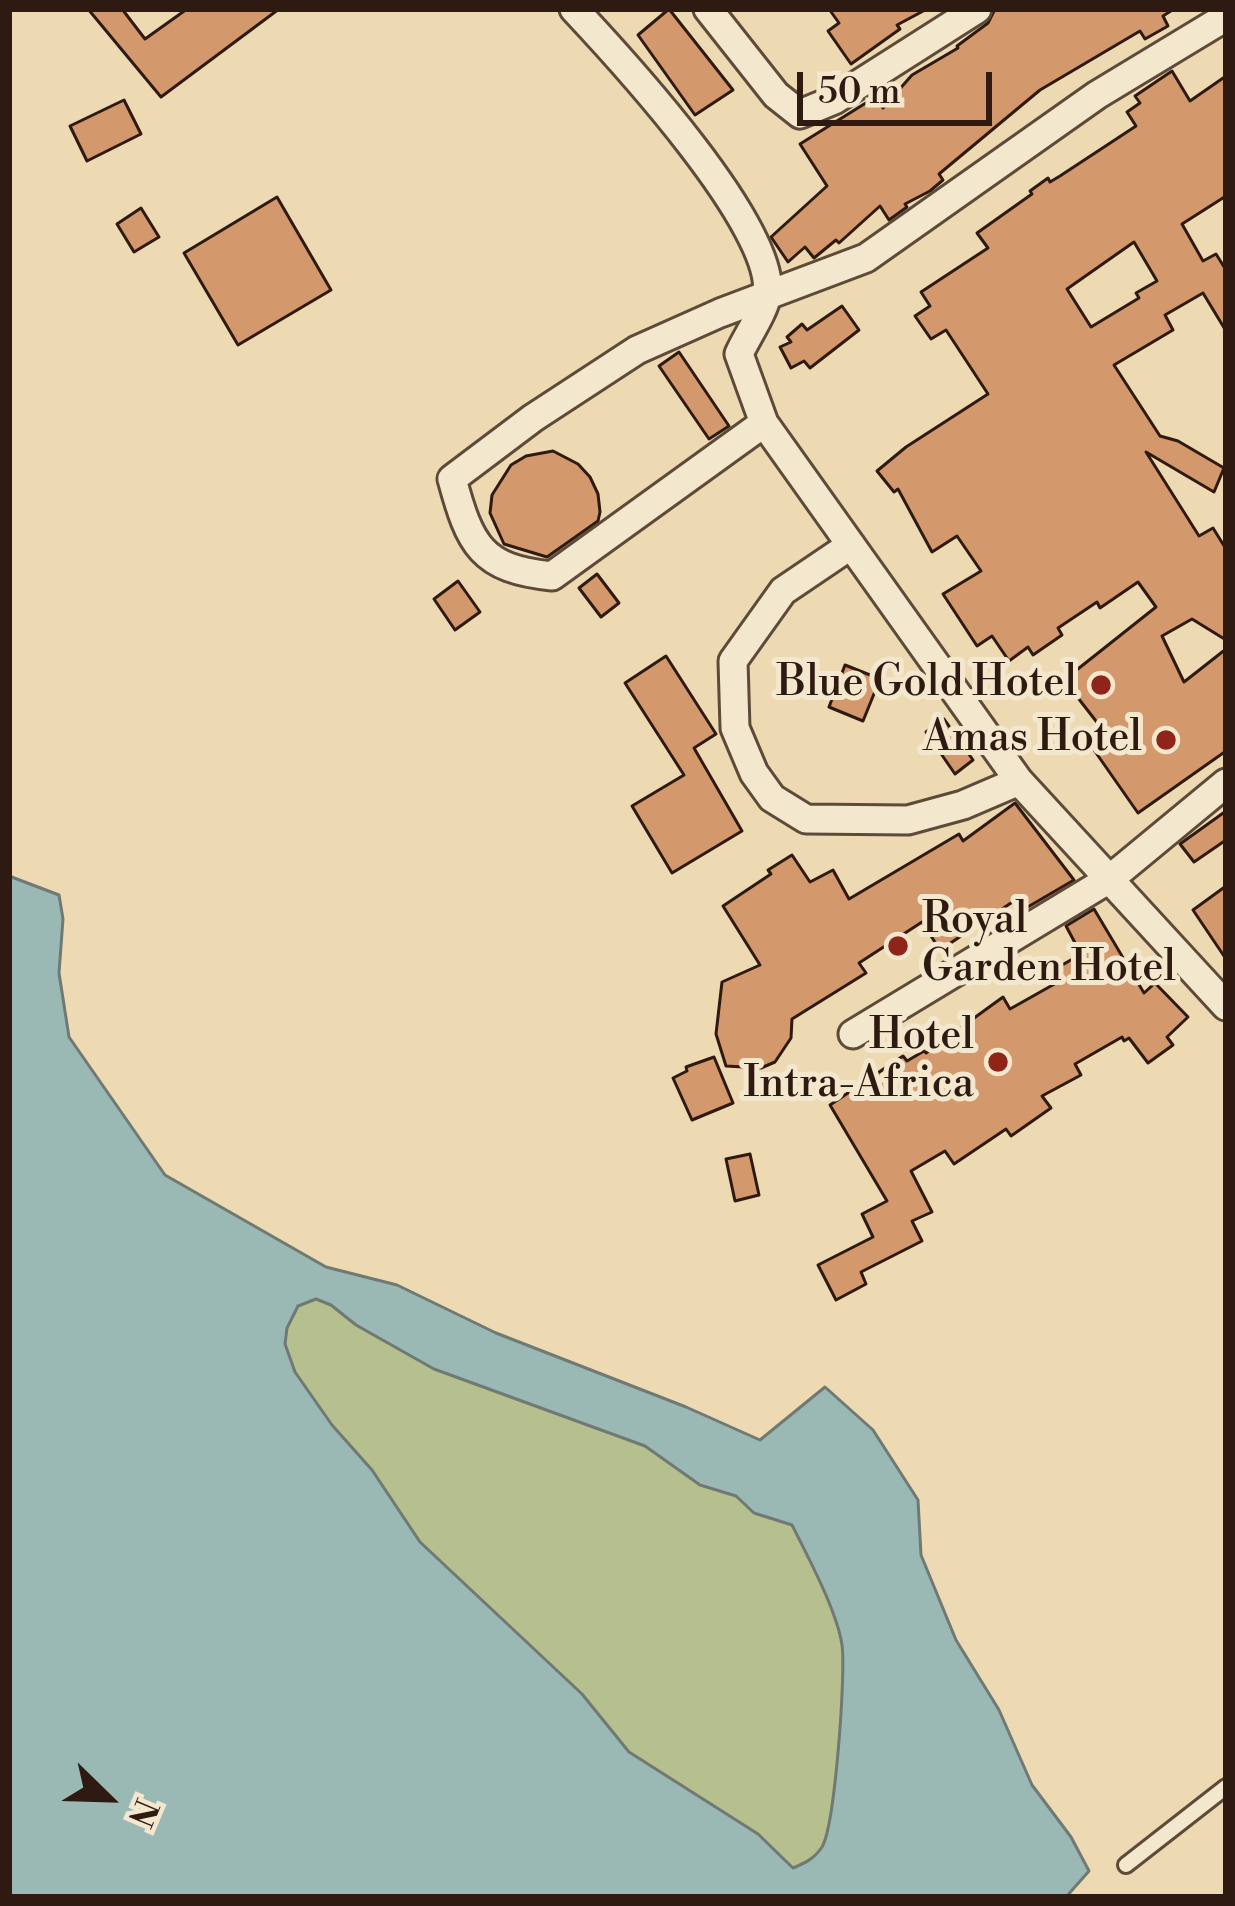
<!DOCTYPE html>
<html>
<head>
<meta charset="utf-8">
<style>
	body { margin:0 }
	#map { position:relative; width:1235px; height:1906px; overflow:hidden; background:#eddab2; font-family:"Libre Bodoni",serif }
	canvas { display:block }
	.frame { position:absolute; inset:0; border:12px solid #2f1a11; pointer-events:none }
	.north { position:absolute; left:48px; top:1738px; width:120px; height:120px; -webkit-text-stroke:9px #f3e7cd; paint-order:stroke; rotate:113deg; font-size:33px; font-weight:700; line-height:48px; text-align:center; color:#2f1a11 }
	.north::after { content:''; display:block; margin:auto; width:42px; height:54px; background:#2f1a11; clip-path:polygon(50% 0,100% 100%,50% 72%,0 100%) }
	.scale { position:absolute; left:797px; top:72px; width:195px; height:54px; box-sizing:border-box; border:6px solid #2f1a11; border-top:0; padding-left:15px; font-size:36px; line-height:42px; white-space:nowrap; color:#2f1a11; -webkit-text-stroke:9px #f3e7cd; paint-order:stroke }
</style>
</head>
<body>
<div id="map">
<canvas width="1235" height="1906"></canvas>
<div class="frame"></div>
<div class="north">N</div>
<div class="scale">50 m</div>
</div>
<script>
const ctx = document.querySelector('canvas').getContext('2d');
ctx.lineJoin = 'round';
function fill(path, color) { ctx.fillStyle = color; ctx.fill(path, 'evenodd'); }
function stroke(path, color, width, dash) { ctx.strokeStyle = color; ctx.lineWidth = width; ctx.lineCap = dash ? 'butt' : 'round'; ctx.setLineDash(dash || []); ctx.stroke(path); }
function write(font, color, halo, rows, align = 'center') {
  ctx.font = font + ' "Libre Bodoni",serif'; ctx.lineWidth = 10; ctx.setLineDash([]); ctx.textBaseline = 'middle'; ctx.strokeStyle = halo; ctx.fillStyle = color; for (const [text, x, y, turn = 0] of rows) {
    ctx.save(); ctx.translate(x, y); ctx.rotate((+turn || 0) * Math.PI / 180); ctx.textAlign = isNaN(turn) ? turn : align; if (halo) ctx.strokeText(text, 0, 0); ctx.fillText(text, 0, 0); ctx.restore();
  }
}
fill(new Path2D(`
	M316,1299l15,6 25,20 78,44 211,77 55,39 36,11 18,17 38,12c16,32 45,85 50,120 4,28 -7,180 -20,202 -7,12 -17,16 -29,21l-35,-34 -129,-82 -47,-58 -163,-152 -47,-72 -40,-45 -38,-53 -9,-27 2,-17 11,-22z`), '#b6c08e');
const water = new Path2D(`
	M9,876l50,19 4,24 -4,54 10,64 96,138 161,92 71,18 99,48 190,74 74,33 65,-53 48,43 45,70 3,55 35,85 43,70 33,75 39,52 18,34 -23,26h-1057zM316,1299l15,6 25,20 78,44 211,77 55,39 36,11 18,17 38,12c16,32 45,86 50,120 4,28 -7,180 -20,202 -8,12 -17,16 -29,21l-35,-34 -129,-82 -47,-58 -162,-152 -48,-72 -40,-45 -37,-53 -10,-28 2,-16 11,-22z`);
fill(water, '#9bb9b4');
stroke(water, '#707973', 3);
const building = new Path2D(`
	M88,9h34l23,30 42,-30h92l-118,88z
	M669,9l64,81 -38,25 -57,-80z
	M829,9h98l-30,16 3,4 -49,35 -23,-33 11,-8z
	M995,9h179l-11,7 5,10 -23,13 -5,-8 -100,59 -101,84 4,6 -13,11 -25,13 2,3 -18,13 -9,-14 -41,37 -3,-3 -22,18 -9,-11 -17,15 -17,-25 56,-51 -27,-42 77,-48 6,12 29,-33 46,-27 -1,-2 31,-23z
	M1172,71l18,30 36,-25v120l-44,28 21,37 13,-7 10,16v61l-23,-38 -38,22 8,15 -59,35 46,71 18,5 46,27 -10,24 -68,-40 53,84 14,-8 13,21v91l-34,-21 -30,17 22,46 42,-33v102l-88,62 -44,-63 16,-11 -46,-59 92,-73 -18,-25 -38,26 -3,-6 -39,26 4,7 -29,20 -5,-8 -19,14 -17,-25 -15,10 -34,-52 38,-23 -24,-35 -25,16 -34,-63 -4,3 -17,-21 29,-24 82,-53 -42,-64 -15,9 -16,-23 15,-10 -9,-14 67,-44 -11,-15 55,-39 -2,-3 18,-13 2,4 10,-6 76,-50 -9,-14 13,-9 -5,-7zM1134,242l23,39 -21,12 3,5 -48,29 -24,-38z
	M124,100l17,34 -54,27 -17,-35z
	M277,197l54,93 -93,55 -54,-92z
	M141,208l18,29 -25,15 -17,-28z
	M842,306l17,24 -49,38 -6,-7 -13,7 -11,-21 11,-5 -4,-5 15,-13 5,6z
	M679,352l50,74 -20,13 -50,-73z
	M553,451l25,13 12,13 8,17 2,18 -2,9 -51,36 -43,-13 -14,-31 2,-18 19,-30 15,-9z
	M597,574l22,29 -18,14 -22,-29z
	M458,581l22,31 -25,18 -21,-31z
	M666,656l50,78 -22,14 48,83 -70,42 -40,-67 52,-31 -59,-92z
	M845,665l35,14 -17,42 -34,-14z
	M944,719l29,41 -18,14 -29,-42z
	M1015,803l59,77 -53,31 -7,-10 -74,49 -18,-28 -63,41 7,10 -74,46 -1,19 -16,24 -14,6 -35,-2 -10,-32 6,-52 38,-17 -37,-59 48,-32 -3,-4 24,-15 18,27 23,-12 16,29 110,-65 4,7z
	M1226,811v29l-32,22 -14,-18z
	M1226,886v73l-33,-49z
	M1094,909l50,84 11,-10 33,34 -21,20 6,8 -25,18 -19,-25 -5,3 -2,-4 -47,27 6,11 -39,21 9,12 -40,28 -5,-7 -52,35 -9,-13 -34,20 21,41 -20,9 10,20 -61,31 5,12 -30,16 -18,-35 55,-28 -11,-23 25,-13 -57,-96 73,-49 4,5 17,-10 2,2 77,-56 7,12 48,-27 -6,-11 29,-17 -15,-28z
	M714,1057l19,46 -41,17 -19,-42 14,-7 -1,-4z
	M750,1154l9,41 -24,6 -9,-42z`);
fill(building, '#d3986b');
stroke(building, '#2f1a11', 3);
const service = new Path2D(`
	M1126,1865l100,-78`);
const minor = new Path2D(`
	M574,9c46,49 204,220 193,286 -4,19 -20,41 -28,59l25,69 255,358 207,225
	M708,9l68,86 24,19 34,-14 143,-91
	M764,423l-212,153c-71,-7 -82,-31 -100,-97l81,-61 104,-68 83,-37 146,-55 231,-163 129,-78
	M851,545l-68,46 -50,70 2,67 19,45 18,25 34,21 102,1 55,-15 56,-24
	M853,1034l258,-156 115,-95`);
stroke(service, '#5e4a39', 20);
stroke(minor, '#5e4a39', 33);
stroke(service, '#f3e7cd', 14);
stroke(minor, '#f3e7cd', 27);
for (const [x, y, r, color] of [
	[1101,685,12,"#8f2418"],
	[1166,740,12,"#8f2418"],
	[898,946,12,"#8f2418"],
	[998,1062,12,"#8f2418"]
]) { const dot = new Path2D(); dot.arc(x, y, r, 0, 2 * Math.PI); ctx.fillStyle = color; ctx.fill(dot); stroke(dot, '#f3e7cd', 4.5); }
write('42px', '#2f1a11', '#f3e7cd', [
	["Blue Gold Hotel",1077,685],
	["Amas Hotel",1142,740],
	["Royal",922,922,"left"],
	["Garden Hotel",922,970,"left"],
	["Hotel",974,1038],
	["Intra-Africa",974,1086]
], 'right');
</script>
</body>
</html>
